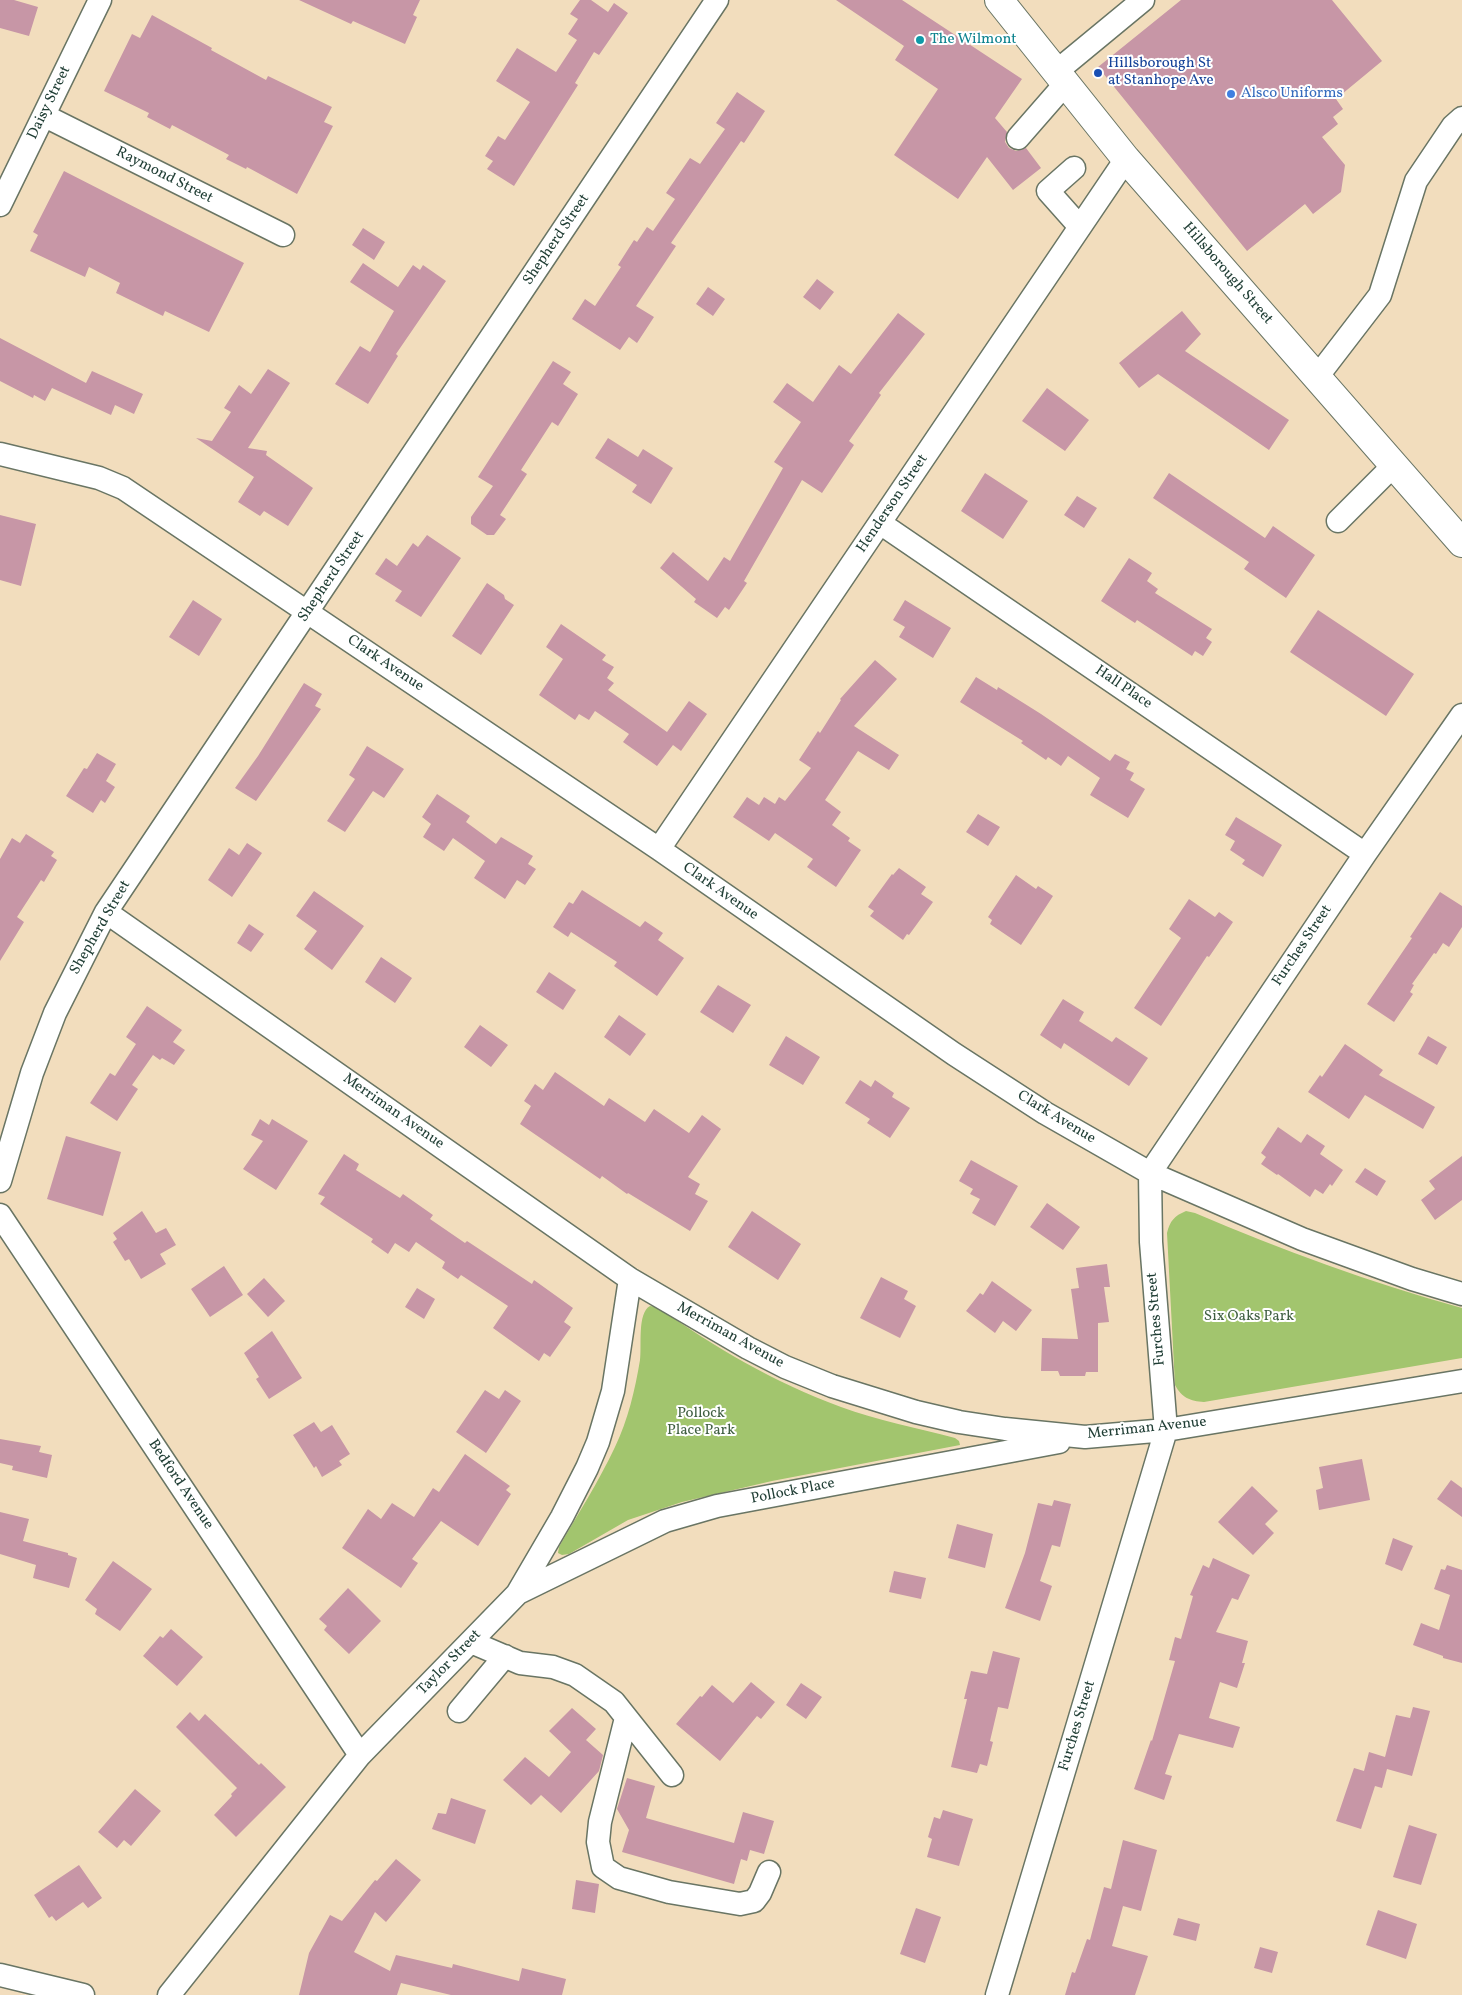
<!DOCTYPE html>
<html>
<head>
<meta charset="utf-8">
<style>
	body { margin:0 }
	canvas { display:block; background:#f2ddbd }
</style>
</head>
<body>
<canvas width="1462" height="1995"></canvas>
<script>
const ctx = document.querySelector('canvas').getContext('2d');
ctx.lineJoin = 'round';
function fill(path, color) { ctx.fillStyle = color; ctx.fill(path, 'evenodd'); }
function stroke(path, color, width, dash) { ctx.strokeStyle = color; ctx.lineWidth = width; ctx.lineCap = dash ? 'butt' : 'round'; ctx.setLineDash(dash || []); ctx.stroke(path); }
function write(font, color, halo, rows, align = 'center') {
  ctx.font = font + ' Vollkorn,serif'; ctx.lineWidth = 4; ctx.setLineDash([]); ctx.textBaseline = 'middle'; ctx.strokeStyle = halo; ctx.fillStyle = color; for (const [text, x, y, turn = 0] of rows) {
    ctx.save(); ctx.translate(x, y); ctx.rotate((+turn || 0) * Math.PI / 180); ctx.textAlign = isNaN(turn) ? turn : align; if (halo) ctx.strokeText(text, 0, 0); ctx.fillText(text, 0, 0); ctx.restore();
  }
}
fill(new Path2D(`
	M1186,1211l9,2c87,37 176,70 267,95v50l-258,44c-14,-1 -22,-4 -29,-17l-8,-152c3,-12 7,-17 19,-22z
	M650,1306l7,1c61,42 114,74 184,100 36,13 76,21 114,31l4,3 1,4 -188,36 -90,21 -54,18 -59,34 -7,1 -4,-2 1,-6c19,-33 40,-66 56,-100 13,-27 20,-57 25,-87 2,-14 -3,-47 10,-54z`), '#a2c56e');
fill(new Path2D(`
	M0,0h14l24,7 -9,29 -29,-8z
	M299,0h121l-7,15 4,2 -12,27 -52,-23 -2,3z
	M580,0h11l17,12 6,-9 14,10 -29,42 -5,-3 -19,31 3,2 -64,101 -27,-17 6,-8 -8,-5 13,-20 7,4 25,-38 -34,-21 21,-33 39,24 21,-32 -9,-6 10,-15 -8,-5z
	M836,0h66l120,79 -27,39 12,14 -2,10 4,6 7,3 10,-3 15,20 -28,22 -26,-33 -29,42 -64,-44 44,-66 -43,-29 9,-14z
	M1181,0h151l50,61 -46,38 7,10 -10,8 5,7 -16,13 23,28 -4,27 -28,22 -8,-10 -58,47 -149,-184z
	M152,15l60,33 -1,2 55,30 2,-4 64,31 -8,15 9,4 -36,68 -50,-27 -1,2 -20,-10 3,-4 -57,-30 -2,4 -23,-12 2,-4 -45,-22 28,-57 8,4z
	M737,92l28,19 -21,32 -3,-2 -70,102 5,3 -40,60 18,11 -17,26 -8,-6 -9,13 -48,-31 13,-20 10,7 26,-39 -3,-2 16,-25 3,2 10,-15 6,4 22,-32 -9,-6 24,-35 10,6 25,-35 -9,-6z
	M64,171l180,92 -35,69 -44,-21 -2,5 -47,-23 4,-10 -31,-16 -4,10 -55,-26 8,-16 -5,-3z
	M363,228l22,14 -11,18 -22,-15z
	M363,263l35,24 15,-22 7,5 3,-5 23,16 -50,73 2,2 -30,48 -33,-20 25,-38 10,6 24,-41 -44,-29z
	M817,279l17,13 -14,18 -17,-13z
	M708,287l17,12 -12,17 -17,-12z
	M1182,311l19,23 -16,17 104,69 -20,30 -111,-76 -19,14 -20,-25z
	M898,313l27,21 -46,59 2,2 -32,46 5,4 -32,48 -20,-13 -58,101 3,2 -18,27 -4,-3 -8,11 -23,-16 2,-3 -36,-31 13,-16 35,29 16,-24 6,4 53,-93 -9,-6 27,-40 -28,-20 14,-19 26,19 26,-37 12,9z
	M0,338l86,45 6,-12 51,23 -9,20 -19,-9 -4,10 -59,-27 -7,13 -11,-6 -1,3 -33,-17z
	M553,361l18,11 -8,12 15,10 -20,32 -6,-4 -31,48 6,4 -27,41 6,4 -12,16h-7l-16,-11v-7l22,-31 -15,-9z
	M268,369l22,14 -42,65 19,3 -1,4 47,33 -25,38 -24,-15 -4,5 -22,-14 16,-25 -58,-39 16,3 19,-29 -7,-4 15,-23 12,9z
	M1047,388l42,32 -24,31 -43,-30z
	M608,438l30,19 5,-8 30,19 -22,36 -19,-12 5,-7 -42,-27z
	M985,473l43,28 -25,38 -42,-28z
	M1169,473l96,65 8,-12 42,29 -29,43 -42,-29 5,-7 -96,-64z
	M1077,496l20,12 -13,20 -20,-13z
	M0,515l36,9 -15,62 -21,-6z
	M427,535l34,23 -40,59 -26,-16 7,-10 -27,-17 11,-16 11,8 16,-23 5,4z
	M1129,558l23,15 -5,8 11,8 -3,4 57,36 -6,9 6,4 -9,14 -8,-5 -3,5 -55,-36 -2,3 -34,-22z
	M487,583l17,12 1,4 9,6 -33,50 -29,-19z
	M193,600l29,19 -23,37 -30,-19z
	M905,600l46,28 -18,30 -34,-21 6,-10 -12,-7z
	M1318,610l96,64 -28,42 -96,-64z
	M561,624l45,31 -4,5 12,7 -7,11 7,5 -6,7 59,42 22,-31 18,13 -26,37 -8,-6 -16,21 -34,-24 6,-8 -34,-23 -6,9 -10,-6 -4,6 -36,-25 24,-36 -17,-12z
	M875,660l22,19 -43,47 45,29 -10,15 -31,-19 -33,49 16,12 -9,13 18,13 -2,3 13,9 -25,37 -29,-20 6,-8 -38,-26 -6,8 -36,-24 14,-20 12,8 5,-8 11,7 4,-7 6,4 26,-33 -12,-8 19,-29 2,2 21,-33 -1,-1z
	M976,677l21,13 1,-3 43,27 69,47 5,-7 15,8 -4,7 8,4 -4,7 15,9 -17,29 -38,-23 10,-17 -32,-22 -7,10 -13,-9 -2,3 -25,-17 2,-2 -63,-39z
	M304,683l18,11 -7,12 6,3 -65,92 -21,-13 23,-32z
	M367,746l37,23 -20,29 -11,-7 -28,41 -18,-11 28,-42 -6,-4z
	M97,753l19,11 -10,17 9,6 -10,16 -4,-3 -8,13 -27,-17 18,-28 3,1z
	M437,794l33,22 -4,6 30,22 5,-7 32,19 -5,8 8,5 -11,16 -8,-5 -12,19 -31,-21 11,-17 -32,-23 -9,13 -21,-14 8,-13 -9,-7z
	M978,814l22,13 -12,19 -22,-14z
	M1236,817l46,28 -19,32 -21,-13 3,-4 -15,-10 5,-9 -10,-6z
	M26,834l28,18 -3,4 6,4 -13,22 -3,-2 -24,37 7,5 -24,39v-102l12,-21 8,5z
	M247,843l15,10 -30,44 -24,-17 21,-32 10,7z
	M899,868l27,19 -5,7 12,8 -24,33 -2,-1 -4,6 -33,-24 4,-5 -6,-4 24,-33 1,1z
	M1016,875l20,14 2,-3 15,10 -32,49 -31,-21 2,-4 -4,-3z
	M582,890l58,37 5,-6 18,12 -5,7 26,18 -27,38 -43,-30 3,-4 -46,-30 -3,5 -15,-10 16,-25 4,2z
	M314,891l50,35 -32,44 -28,-21 13,-18 -21,-15z
	M1440,892l22,14v21l-13,20 -6,-4 -7,11 -2,-1 -22,31 2,1 -4,7 3,2 -19,28 -27,-18 45,-66 -2,-1z
	M1189,899l26,18 4,-5 14,10 -24,35 -2,-1 -46,70 -27,-18 47,-70 -12,-9z
	M249,924l15,10 -13,18 -14,-9z
	M381,957l31,21 -17,25 -30,-21z
	M549,972l27,18 -13,20 -27,-18z
	M718,985l33,20 -18,28 -33,-21z
	M1063,999l21,13 -5,9 33,21 4,-5 32,21 -19,28 -65,-43 -3,6 -21,-14z
	M147,1006l35,24 -9,12 12,8 -11,15 -12,-7 -2,2 -7,-5 -21,30 6,4 -21,32 -27,-18 20,-30 5,3 21,-32 -10,-7z
	M619,1015l27,19 -16,22 -26,-19z
	M480,1025l28,20 -17,22 -27,-20z
	M786,1036l34,21 -17,28 -34,-20z
	M1428,1036l19,11 -10,18 -19,-11z
	M1345,1044l38,26 -4,5 56,32 -12,22 -58,-34 -16,24 -41,-27 12,-17 2,2z
	M555,1072l49,34 5,-8 36,24 9,-13 35,24 13,-18 19,14 -33,48 12,7 -5,10 13,7 -18,30 -62,-38 -1,1 -25,-18 -2,3 -80,-55 11,-18 -7,-5 11,-17 8,6z
	M860,1080l11,7 4,-7 19,13 -2,4 18,11 -20,30 -23,-15 3,-4 -25,-16z
	M260,1119l9,6 3,-6 36,22 -32,49 -33,-21 20,-28 -12,-6z
	M1278,1127l23,16 6,-9 18,12 -5,8 23,16 -11,16 -2,-2 -7,10 -8,-5 -5,8 -32,-23 -1,1 -16,-11 5,-7 -5,-4z
	M66,1136l55,16 -18,64 -56,-17z
	M344,1154l15,10 -3,6 44,28 3,-4 30,21 -3,4 35,24 2,-2 65,43 2,-4 39,28 -9,14 7,5 -21,30 -6,-4 -5,8 -46,-33 15,-22 -47,-31 -3,4 -16,-11 3,-6 -29,-20 -7,10 -14,-9 -7,11 -17,-12 2,-3 -53,-35 5,-7 -7,-3z
	M1462,1156v44l-27,20 -14,-20 14,-11 -6,-8z
	M971,1160l47,26 -23,40 -23,-13 8,-14 -10,-5 3,-5 -14,-8z
	M1365,1168l21,13 -9,15 -22,-14z
	M1047,1203l33,24 -17,23 -33,-23z
	M142,1211l14,22 10,-5 10,17 -16,9 6,10 -25,15 -12,-20 -4,2 -12,-19 4,-3 -4,-6z
	M752,1211l49,33 -23,36 -50,-33z
	M1107,1264l3,23h-6l5,35 -11,1v49h-12l-1,4h-25l-2,-5h-17l1,-33 36,1 -7,-50 8,-1 -3,-20z
	M224,1266l19,29 -33,22 -19,-28z
	M881,1277l27,14 -4,8 12,7 -16,32 -40,-20z
	M264,1278l21,23 -17,16 -21,-23z
	M992,1281l40,29 -16,21 -13,-10 -8,12 -29,-22 14,-18 3,2z
	M417,1288l18,11 -11,20 -19,-12z
	M272,1331l30,47 -33,21 -13,-20 3,-2 -15,-24z
	M485,1390l14,9 6,-9 16,11 -35,52 -30,-21z
	M314,1422l7,10 11,-7 18,29 -11,7 3,4 -20,12 -6,-11 -2,2 -21,-33z
	M0,1439l41,7 -2,6 13,3 -5,23 -35,-8 1,-4 -13,-3z
	M465,1454l45,32 -4,4 5,4 -33,52 -37,-25 -29,38 6,4 -17,25 -59,-40 26,-39 13,10 11,-16 22,14 19,-29 6,4z
	M1362,1459l8,41 -51,10 -3,-20 7,-2 -4,-21z
	M1451,1480l11,8v29l-25,-18z
	M1252,1486l26,25 -13,13 9,9 -21,22 -35,-33z
	M1054,1500l17,4 -11,43 -8,-2 -12,36 12,5 -12,35 -35,-13 20,-55 13,-50 14,3z
	M0,1512l29,7 -6,22 45,12v2l9,3 -8,30 -36,-10 3,-13 -36,-11z
	M957,1524l36,10 -8,34 -37,-10z
	M1393,1538l20,8 -11,25 -17,-7z
	M1213,1558l37,17 -12,25 -6,-2 -16,34 32,9 -6,22h3l-8,25 -17,-6 -11,36 31,9 -7,21 -54,-14 -14,40 7,2 -8,24 -30,-11 17,-49 1,1 23,-80 -6,-1 6,-23 6,2 12,-43 -3,-1 13,-30 6,3z
	M113,1561l39,28 -32,42 -25,-17 2,-5 -12,-9z
	M1447,1565l15,5v93l-19,-5v-2l-30,-11 8,-22 18,7 11,-35 -16,-6 7,-20 4,1z
	M894,1571l32,7 -5,21 -32,-7z
	M348,1588l33,33 -32,33 -25,-24 3,-4 -8,-7z
	M171,1629l32,28 -26,29 -34,-30 17,-20 3,2z
	M993,1651l27,7 -12,51 -10,-2 -8,34 3,1 -6,24 -7,-2 -3,9 -26,-6 16,-68h-3l7,-28 16,3z
	M751,1682l24,20 -14,17 -4,-3 -37,45 -44,-37 24,-28 2,1 10,-12 21,18z
	M801,1683l21,14 -16,22 -20,-14z
	M1413,1707l17,4 -18,65 -25,-7 -5,19 -7,-2 -14,43 -25,-8 18,-53 10,3 5,-19 16,5 11,-42 14,3z
	M572,1708l24,21 -10,11 17,15 -4,16 -38,42 -20,-18 -10,10 -28,-25 22,-23 24,20 22,-25 -22,-21z
	M190,1712l9,9 6,-7 54,51 2,-2 25,24 -50,50 -22,-22 18,-19 -1,-2 6,-6 -61,-61z
	M627,1778l28,8 -9,32 88,25 9,-31 31,9 -10,33 -14,-4 -3,11 -6,-2 -7,25 -112,-32 7,-22 -12,-21z
	M135,1789l26,22 -30,35 -7,-6 -7,8 -19,-16z
	M451,1798l35,12 -11,34 -43,-15 6,-16 8,1z
	M943,1810l30,9 -14,47 -32,-9 5,-18 -4,-2 6,-20 6,2z
	M1409,1825l28,9 -16,51 -28,-8z
	M1123,1840l34,10 -16,61 -18,-5 -11,40 36,10 -13,39h-70l7,-23 3,1 12,-34 3,1 14,-53 7,2z
	M396,1859l25,21 -35,42 -11,-10 -21,40 36,19 6,-16 56,13 1,-4 66,17 3,-13 44,11 -4,16h-111l-50,-12 -4,12h-98l10,-42 21,-38 12,6 33,-41 2,1z
	M79,1865l23,33 -14,10 -5,-6 -27,19 -4,-5 -3,2 -15,-23z
	M576,1880l23,4 -4,29 -23,-4z
	M916,1908l25,9 -16,46 -25,-9z
	M1378,1910l39,14 -11,35 -40,-14z
	M1178,1918l22,6 -4,17 -23,-6z
	M1260,1947l18,5 -6,21 -18,-5z`), '#c796a6');
const minor = new Path2D(`
	M1057,71l86,-71
	M45,116l238,119
	M1018,138l48,-55
	M1074,168l-26,23 32,36
	M0,205l100,-205
	M1317,377l63,-82 36,-114 37,-55 9,-8
	M0,454l99,24 24,10 536,361 295,205 91,59 105,60 152,66 110,40 50,15
	M1338,521l56,-56
	M880,523l485,331
	M659,849l467,-690
	M106,912l524,367 118,69 37,19 47,19 84,26 43,10 46,7 80,8 81,-7 296,-49
	M0,1181l32,-108 23,-60 51,-101 611,-912
	M0,1215l360,540
	M518,1593l147,-72 52,-15 342,-64
	M471,1642l49,21 33,4 22,8 39,27 58,73
	M459,1711l46,-55
	M626,1718l-26,104 -2,20 5,25 16,11 50,14 71,12 14,-3 6,-8 9,-21
	M0,1975l83,20
	M169,1995l191,-240 157,-161 45,-77 25,-49 11,-26 15,-51 17,-112
	M997,1995l169,-565 -15,-188 -1,-69 215,-319 97,-139`);
const major = new Path2D(`
	M999,0l127,159 336,384`);
stroke(minor, '#697564', 25);
stroke(major, '#697564', 30);
stroke(minor, '#fff', 22);
stroke(major, '#fff', 28);
for (const [x, y, r, color] of [
	[920,40,5,"#0f9aa8"],
	[1098,73,5,"#1a4fb4"],
	[1231,94,5,"#3f7fe0"]
]) { const dot = new Path2D(); dot.arc(x, y, r, 0, 2 * Math.PI); ctx.fillStyle = color; ctx.fill(dot); stroke(dot, '#fff', 2); }
write('15px', '#0d838f', '#fff', [
	["The Wilmont",930,40]
], 'left');
write('15px', '#164399', '#fff', [
	["Hillsborough St",1108,64],
	["at Stanhope Ave",1108,81]
], 'left');
write('15px', '#366cbe', '#fff', [
	["Alsco Uniforms",1241,94]
], 'left');
write('15px', '#1f3d34', '#fff', [
	["Daisy Street",50,103,-64],
	["Raymond Street",164,176,27],
	["Shepherd Street",557,240,-56],
	["Hillsborough Street",1227,274,49],
	["Henderson Street",893,504,-56],
	["Shepherd Street",332,577,-56],
	["Clark Avenue",385,664,34],
	["Hall Place",1123,688,34],
	["Clark Avenue",720,892,35],
	["Shepherd Street",101,928,-60],
	["Furches Street",1303,946,-56],
	["Merriman Avenue",393,1112,35],
	["Clark Avenue",1056,1118,31],
	["Furches Street",1157,1319,-95],
	["Merriman Avenue",730,1336,29],
	["Merriman Avenue",1147,1429,-6],
	["Bedford Avenue",180,1485,56],
	["Pollock Place",793,1492,-11],
	["Taylor Street",450,1663,-46],
	["Furches Street",1078,1726,-73]
]);
write('15px', '#405f42', '#fff', [
	["Six Oaks Park",1249,1317],
	["Pollock",701,1414],
	["Place Park",701,1431]
]);
</script>
</body>
</html>
